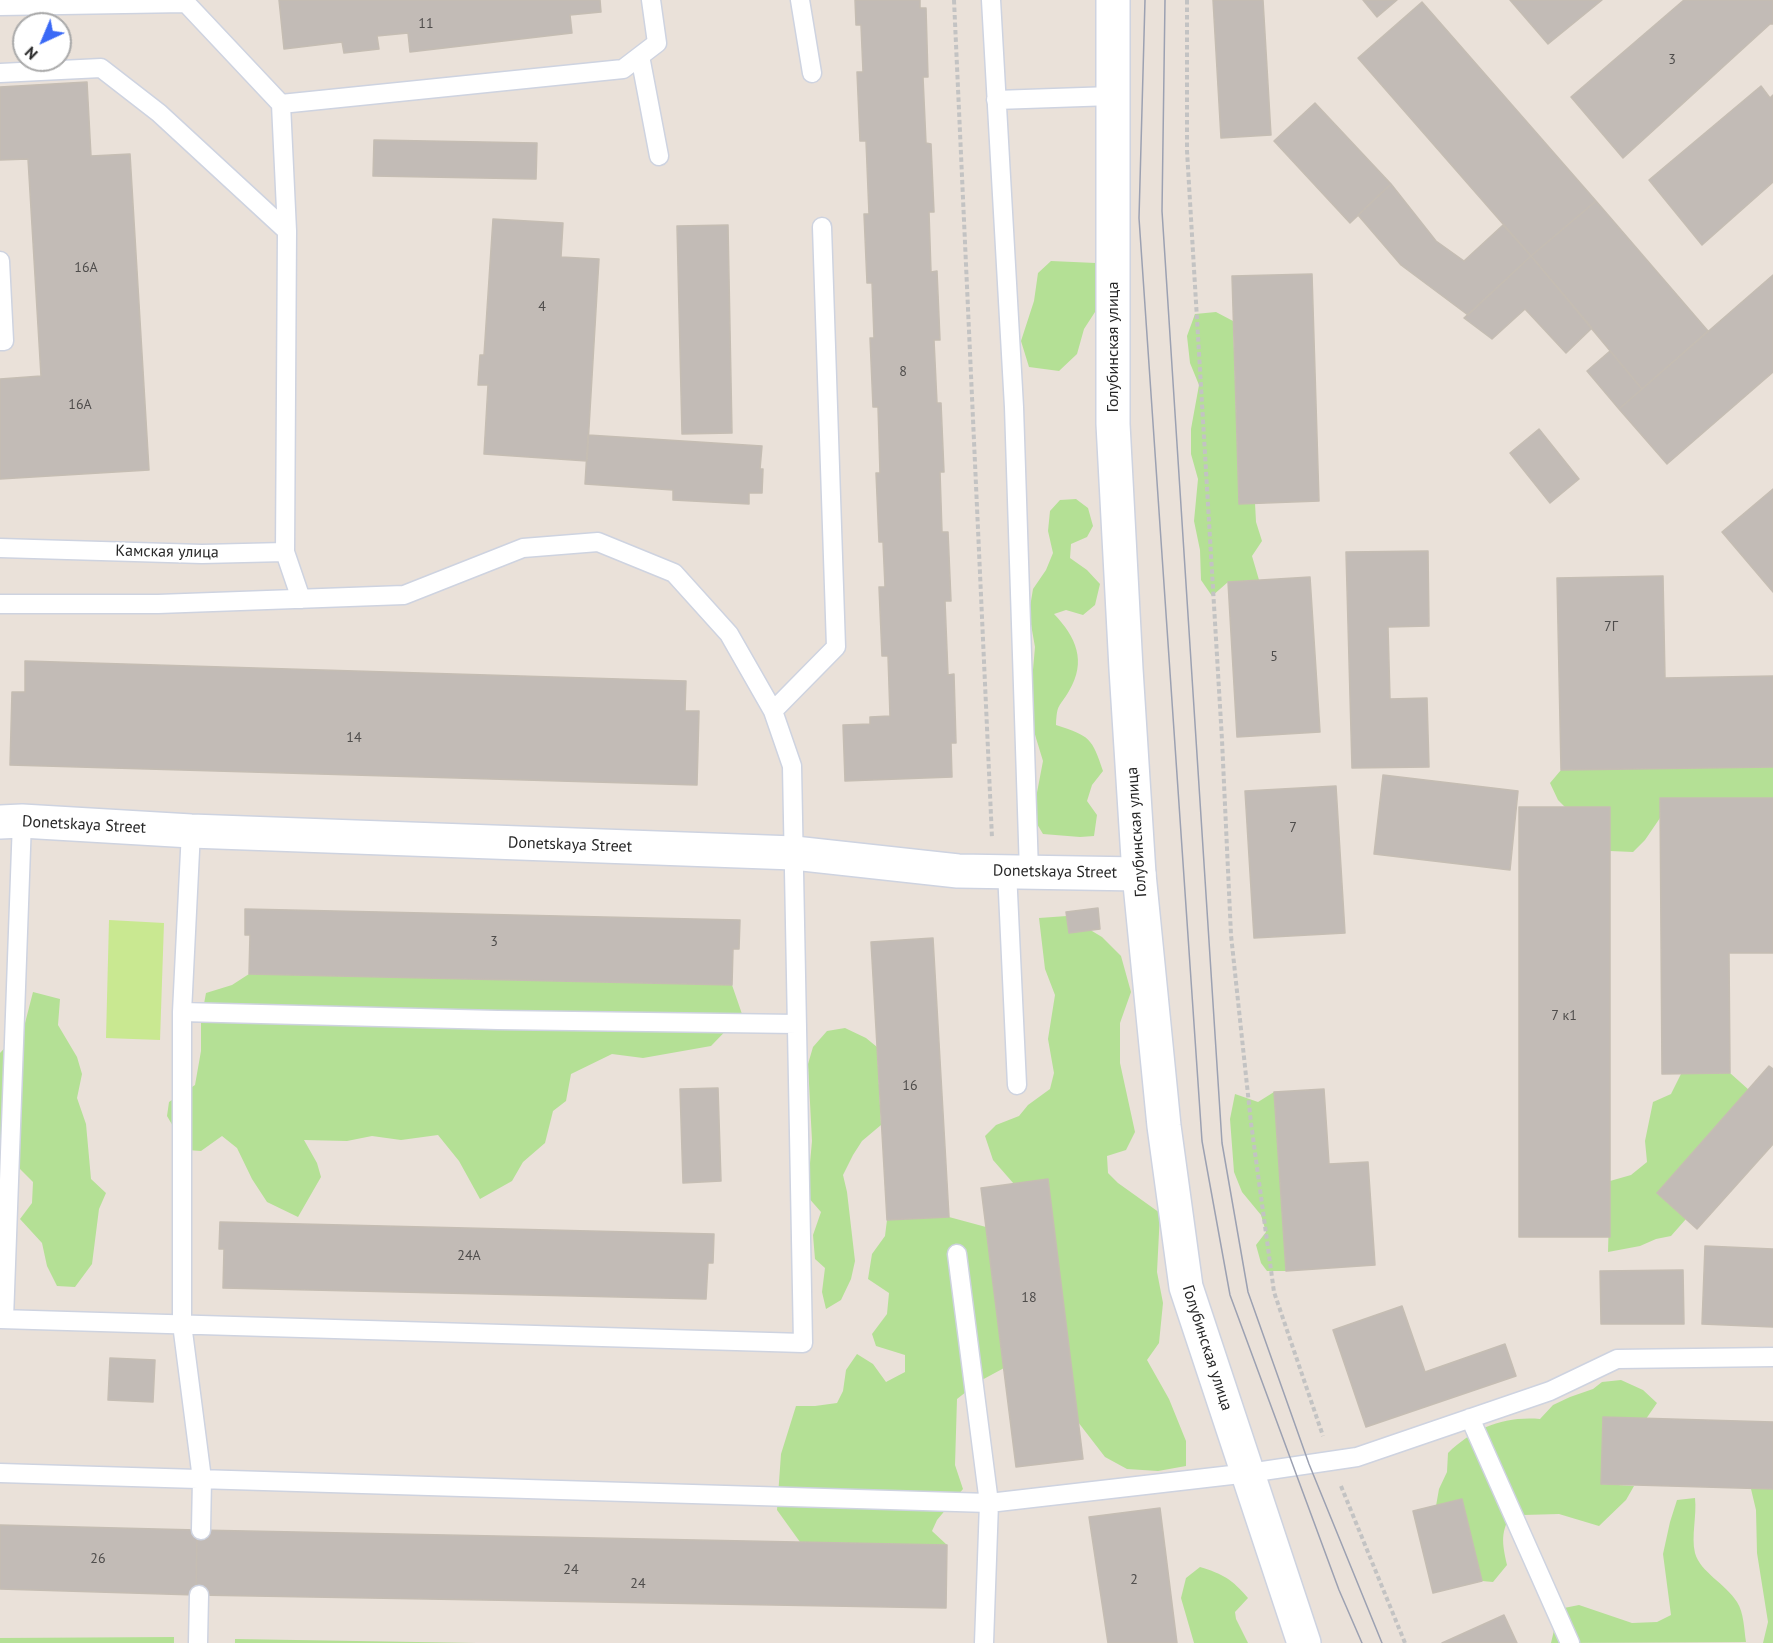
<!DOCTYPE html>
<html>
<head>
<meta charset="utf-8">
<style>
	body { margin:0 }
	#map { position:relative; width:1773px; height:1643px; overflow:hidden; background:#eae1d9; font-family:"PT Sans",sans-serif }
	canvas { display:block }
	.north { position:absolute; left:12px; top:12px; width:60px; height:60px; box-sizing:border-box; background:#fff; border:2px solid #a9a9a9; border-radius:50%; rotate:224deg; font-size:16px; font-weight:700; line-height:24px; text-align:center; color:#272727 }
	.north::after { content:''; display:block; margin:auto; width:21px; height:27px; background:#3a69f6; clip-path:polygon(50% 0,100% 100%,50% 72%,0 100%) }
</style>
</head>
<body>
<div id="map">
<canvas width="1773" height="1643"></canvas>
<div class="north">N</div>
</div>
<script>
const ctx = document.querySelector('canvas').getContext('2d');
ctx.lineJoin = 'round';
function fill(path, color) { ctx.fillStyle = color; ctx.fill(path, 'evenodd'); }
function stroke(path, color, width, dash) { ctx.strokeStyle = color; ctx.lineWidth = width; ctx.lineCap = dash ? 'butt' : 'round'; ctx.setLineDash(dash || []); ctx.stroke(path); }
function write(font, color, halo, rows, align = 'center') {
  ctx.font = font + ' "PT Sans",sans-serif'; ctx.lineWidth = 4.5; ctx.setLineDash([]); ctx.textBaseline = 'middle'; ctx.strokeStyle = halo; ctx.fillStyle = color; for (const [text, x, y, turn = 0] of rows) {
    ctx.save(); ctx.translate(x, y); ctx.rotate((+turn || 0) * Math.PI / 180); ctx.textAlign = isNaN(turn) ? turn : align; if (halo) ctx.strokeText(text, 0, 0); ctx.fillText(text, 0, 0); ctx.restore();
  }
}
fill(new Path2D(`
	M1051,261l45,2 5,19 -6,30 -11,17 -7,25 -18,17 -30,-4 -8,-26 13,-40 4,-28z
	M1216,312l17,9 6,182h16l1,19 6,19 -10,15 7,24 -31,2 -16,14 -11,-16 -1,-30 -6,-29 4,-42 -7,-25v-25l8,-44 -9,-22 -3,-27 8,-22z
	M1076,499l12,9 5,18 -6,11 -16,7 -1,14 17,12 13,14 -5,21 -12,10 -17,-5 -12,4c22,23 33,47 15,77 -10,17 -12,12 -13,34 34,11 36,13 47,46l-11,14 -5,16 10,14 -3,21 -14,1 -37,-3 -6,-10 -2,-21 8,-42 -14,-46 6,-68 -6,-34 4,-24 13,-19 7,-17 -5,-22 2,-20 10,-11z
	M1773,767v31l-113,1v19l-15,22 -12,12 -23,-1v-44h-45l-7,-7 -8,-17 11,-13z
	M1067,916l35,21 19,19 10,36 -11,31v40l15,69 -9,18 -19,6 1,17 10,10 42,30 -3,59 6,31 -4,40 -12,17 22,39 17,42v25l-28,5 -31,-2 -22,-12 -27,-35 -64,-238 -21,-24 -8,-24 11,-11 23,-9 9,-11 22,-16 4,-16 -6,-34 7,-44 -10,-26 -6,-51z
	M249,974l483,11 10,29 -31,32 -68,12 -31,-4 -41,20 -5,27 -13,10 -8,32 -22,19 -11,19 -32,18 -21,-38 -21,-26 -37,5 -29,-4 -25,5 -43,-1 13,23 4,14 -23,40 -31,-15 -15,-23 -15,-31 -15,-12 -21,15 -14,-1 -20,-34 2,-14 26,-17 6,-34v-31l5,-27 26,-8z
	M33,992l27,7 -2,26 19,32 5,17 -5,24 9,26 5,55 15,14 -7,16 -7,55 -17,23 -18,-1 -10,-20 -5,-23 -22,-24 12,-16 1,-21 -16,-16 -17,17v-130l24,-26z
	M845,1028l21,10 11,9 4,78 -19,16 -9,14 -10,20 4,17 8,69 -4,18 -10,21 -15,9 -4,-17 3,-24 -10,-9 -2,-24 8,-23 -14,-16 5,-55 -4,-77 5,-17 14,-16z
	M1730,1073l19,17 -63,129 -15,17 -15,3 -16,7 -32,6 2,-71 21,-6 16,-13 -2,-21 8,-39 18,-8 10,-20z
	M1274,1092l12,179h-19l-6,-8 -5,-18 10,-13 -5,-17 -19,-23 -8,-20 -4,-53 5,-25 23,8z
	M949,1217l37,10 18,141 -24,13 -23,18 -2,66 8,24 -26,31 -5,11 15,14 -147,-3 -23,-32 4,-56 15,-48h19l22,-3 6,-12 3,-21 11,-16 16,10 13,18 19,-10v-17l-29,-9 -4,-12 15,-20 2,-21 -21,-14 4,-25 13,-18 2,-16z
	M1621,1380l22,10 14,13 -56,81 33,2 -8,14 -27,26 -40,-12 -36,1 -10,-4c-13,21 -11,31 -6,54l-14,17 -11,-1 -20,-81 -26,6 3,-17 8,-17 1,-19c26,-25 56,-37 92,-34l13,-14 17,-8 23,-8 9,-7z
	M1751,1489h22v154h-10l5,-21 -11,-69 -1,-43z
	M1695,1498c2,18 -4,38 0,55 5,19 31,31 42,49 7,11 7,27 9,40l-195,1 8,-34 20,-4 53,18 25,-1 14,-7 -8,-61 7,-32 7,-22z
	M1200,1567c23,7 32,12 48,31l-13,14 1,7 12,24h-54l-13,-45 5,-20z
	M174,1637v6h-174v-5z
	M235,1639l242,4h-242z`), '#b4e095');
fill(new Path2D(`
	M109,920l55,3 -4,117 -54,-2z`), '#c9e891');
const building = new Path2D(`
	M279,0h321l1,12 -31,3 2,18 -162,19 -2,-19 -31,3 2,13 -35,4 -2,-11 -58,7z
	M855,0h65v8h6l2,69h-5l3,66 5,1 3,68h-5l2,60 6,-1 3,69h-6l3,63h4l3,69h-4l2,60h6l3,69h-6l3,74 6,-1 2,69h-5l1,34 -107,4 -2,-56 27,-1v-7l20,-1 -2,-60h-6l-3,-69h6l-2,-45h-4l-3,-69h4l-2,-66h-5l-3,-69h4l-2,-55h-5l-3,-69h5l-3,-73h-6l-3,-69h6l-2,-47h-5z
	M1213,0h50l8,135 -50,3z
	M1363,0h34l-20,17z
	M1510,0h92l-54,44z
	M1684,0h89v24h-3l-147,134 -52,-61z
	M1422,2l174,199 -65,55 -173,-198z
	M87,82l4,74 39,-2 19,316 -149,9v-100l41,-3 -13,-217 -28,1v-73z
	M1761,86l9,12 3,-3v87l-71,63 -53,-65z
	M1315,103l76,81 -41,39 -76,-82z
	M374,140l163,3 -1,36 -163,-3z
	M1391,184l45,57 28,20 39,-36 28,31 -63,59 -67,-50 -43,-50z
	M1596,201l112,130 -66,58 -111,-133z
	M493,219l70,4 -2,34 38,2 -12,202 -103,-7 4,-69h-10l2,-30h4z
	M728,225l4,208 -50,1 -5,-208z
	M1531,256l61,72 -26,25 -41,-44 -33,30 -28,-21z
	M1312,274l7,227 -80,3 -7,-228z
	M1773,275v97l-106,92 -48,-55z
	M1610,351l32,38 -23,20 -32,-38z
	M1539,429l40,50 -29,24 -40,-50z
	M588,435l174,11 -2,23h3l-1,24h-13v11l-76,-4v-10l-88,-6z
	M1773,489v103l-51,-60z
	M1428,551l1,75 -41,1 2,72 37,-1 2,69 -77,1 -6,-216z
	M1663,576l2,102 108,-2v91l-212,3 -4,-192z
	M1310,577l10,155 -83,5 -9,-155z
	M25,661l661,20 -1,30h14l-2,74 -687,-20 2,-73h13z
	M1383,775l135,16 -8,79 -136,-16z
	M1336,786l9,147 -91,5 -9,-147z
	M1660,798h113v155h-44l1,120 -68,1z
	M1519,807h91v430h-91z
	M1098,908l2,21 -31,4 -3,-21z
	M245,909l495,11 -1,29h-6l-1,36 -483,-11 1,-39h-5z
	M933,938l16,279 -62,3 -16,-278z
	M1769,1066l4,3v75l-76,85 -40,-36z
	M718,1088l3,93 -38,2 -3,-94z
	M1324,1089l5,75 39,-2 7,103 -89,6 -12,-179z
	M1048,1179l35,280 -67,8 -35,-279z
	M220,1222l494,12 -1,29h-5l-2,36 -483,-11 1,-39h-5z
	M1705,1246l68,3v78l-71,-3z
	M1683,1270l1,54h-83l-1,-53z
	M1402,1306l23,66 80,-28 11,32 -150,51 -33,-97z
	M110,1358l45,2 -2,42 -45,-2z
	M1603,1417l170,5v67l-172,-5z
	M1462,1499l20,82 -49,12 -20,-82z
	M1160,1508l17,135h-69l-19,-126z
	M0,1525l197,5 -1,65 -196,-6z
	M197,1530l750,15 -1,63 -750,-13z
	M1504,1615l13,28h-75z`);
fill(building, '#c2bbb6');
stroke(building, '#c5bdb3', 1.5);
const service = new Path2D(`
	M185,0l1,3 95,101
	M800,0l12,73
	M991,0l23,407 15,465
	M0,6l186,-3
	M640,56l19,100
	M0,73l101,-5 58,45 128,118
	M996,100l116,-4
	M0,261l4,80h-4
	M0,548l202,6 83,-2
	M301,599l-16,-47 2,-321 -6,-127 342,-35 34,-26 -6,-43
	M0,604h158l246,-9 119,-47 75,-6 76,31 55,61 44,77
	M191,831l-9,181v312l20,155 -1,51
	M1007,871l10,214
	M182,1012l316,8 299,4
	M957,1254l32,249 -5,140
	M0,1319l803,24 -11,-577 -19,-55 63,-64 -14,-420
	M4,1319l18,-498
	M1470,1418l100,225
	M0,1473l989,30 260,-30 108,-16 193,-66 67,-32 156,-2
	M198,1643l1,-48`);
const minor = new Path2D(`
	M0,822l22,-1 169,10 603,22 164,18 181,3`);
const secondary = new Path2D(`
	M1113,0v424l13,245 13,205 25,252 22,161 118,356`);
stroke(service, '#ced3e0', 21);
stroke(minor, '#ced3e0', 36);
stroke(secondary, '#ced3e0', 36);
stroke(new Path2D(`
	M954,0l38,838
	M1187,0v151l35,589 9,195 20,188 23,169 49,144
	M1341,1486l64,157`), '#c3c3c3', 4, [4.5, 3]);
stroke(service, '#fff', 18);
stroke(minor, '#fff', 33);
stroke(secondary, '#fff', 33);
stroke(new Path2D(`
	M1145,0l-6,218 63,923 28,154 109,295 23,53
	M1165,0l-3,211 60,932 26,149 61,172 73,179`), '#9ca1b2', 1.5);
write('14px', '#4e4c4b', null, [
	["11",426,24],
	["3",1672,60],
	["16А",86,268],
	["4",542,307],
	["8",903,372],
	["16А",80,405],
	["7Г",1611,627],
	["5",1274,657],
	["14",354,738],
	["7",1293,828],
	["3",494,942],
	["7 к1",1564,1016],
	["16",910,1086],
	["24А",469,1256],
	["18",1029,1298],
	["26",98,1559],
	["24",571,1570],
	["2",1134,1580],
	["24",638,1584]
]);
write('16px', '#272727', '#fff', [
	["Голубинская улица",1113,347,-90],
	["Камская улица",167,552,1],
	["Donetskaya Street",84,825,3],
	["Голубинская улица",1137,832,-94],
	["Donetskaya Street",570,845,2],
	["Donetskaya Street",1055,872,1],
	["Голубинская улица",1207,1348,72]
]);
</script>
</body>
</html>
